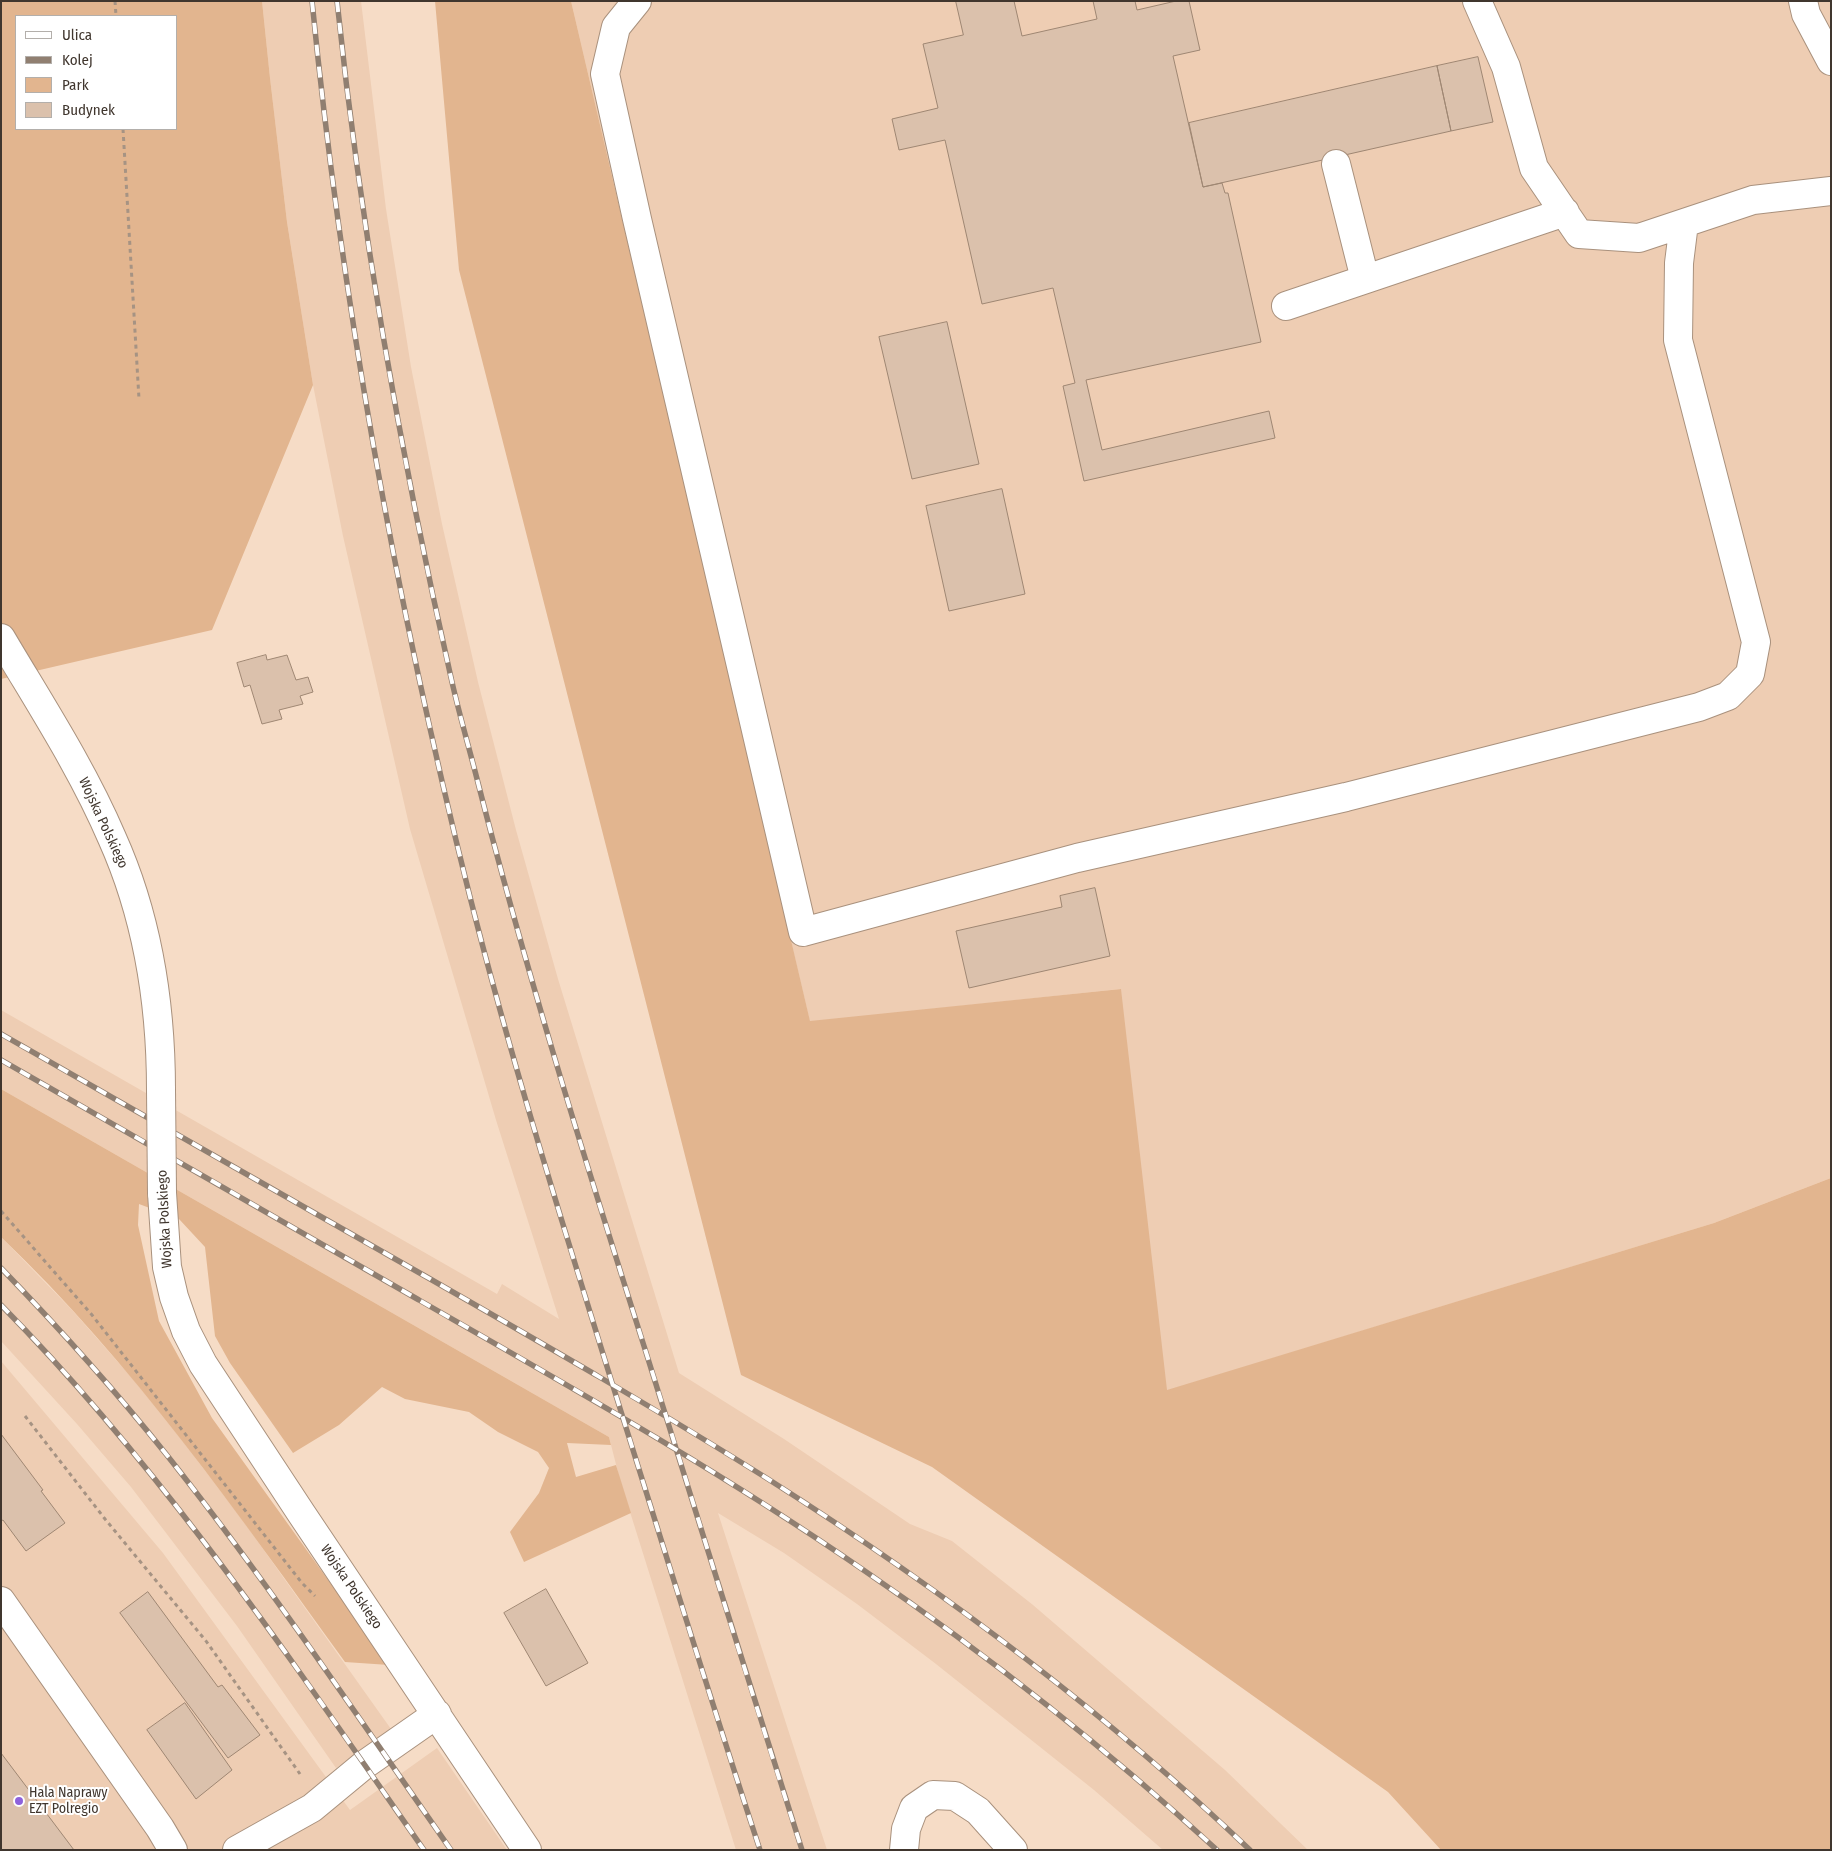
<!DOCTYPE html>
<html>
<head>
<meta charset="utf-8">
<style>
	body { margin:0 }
	#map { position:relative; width:1832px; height:1851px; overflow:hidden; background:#f6dcc6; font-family:"Fira Sans Condensed",sans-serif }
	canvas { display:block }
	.frame { position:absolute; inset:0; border:2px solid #40362e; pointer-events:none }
	.legend { position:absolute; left:15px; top:15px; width:162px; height:115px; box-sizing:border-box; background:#fff; border:1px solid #b3afab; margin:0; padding:6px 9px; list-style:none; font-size:15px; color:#40362e }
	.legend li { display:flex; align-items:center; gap:10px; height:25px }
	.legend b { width:25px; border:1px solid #b3afab }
</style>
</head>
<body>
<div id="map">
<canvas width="1832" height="1851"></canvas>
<div class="frame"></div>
<ul class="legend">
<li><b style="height:6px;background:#fff"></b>Ulica</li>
<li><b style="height:6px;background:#907f71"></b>Kolej</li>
<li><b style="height:14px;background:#e2b58f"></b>Park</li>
<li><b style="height:14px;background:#dbc1ac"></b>Budynek</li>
</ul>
</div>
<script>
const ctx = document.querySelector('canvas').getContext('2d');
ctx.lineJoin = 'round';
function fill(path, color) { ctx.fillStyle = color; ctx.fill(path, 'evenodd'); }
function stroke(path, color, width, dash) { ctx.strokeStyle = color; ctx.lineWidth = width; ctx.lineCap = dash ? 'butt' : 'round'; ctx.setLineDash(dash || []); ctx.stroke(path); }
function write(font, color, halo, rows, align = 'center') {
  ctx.font = font + ' "Fira Sans Condensed",sans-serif'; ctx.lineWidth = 4; ctx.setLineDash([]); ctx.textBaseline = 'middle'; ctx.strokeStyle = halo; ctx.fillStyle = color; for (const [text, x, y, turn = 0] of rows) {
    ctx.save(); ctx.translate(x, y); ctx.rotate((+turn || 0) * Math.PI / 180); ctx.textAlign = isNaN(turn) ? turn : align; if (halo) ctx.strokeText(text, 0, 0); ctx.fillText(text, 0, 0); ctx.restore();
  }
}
fill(new Path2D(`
	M262,1h99l25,208 25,158 31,157 36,158 38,148 42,149 121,394 105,66 126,85 42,17 81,64 192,165 83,80h-145l-69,-60 -158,-126 -79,-60 -73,-51 -66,-40 109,337h-91l-116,-370 -11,-43 -608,-348v-79l496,284 5,-10 57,35 -63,-199 -86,-291 -67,-293 -30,-151 -26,-163 -17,-144z
	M571,1h1260v1177l-117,45 -548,168 -46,-402 -310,33z
	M1,1237l71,73 60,68 52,65 57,75 150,211 -55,39 -99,-142 -106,-139 -54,-63 -76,-83z
	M1,1361l162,192 187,257 87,-62 70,102h-506z`), '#eecdb3');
fill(new Path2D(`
	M1,1h261l8,77 17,144 26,163 -101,245 -211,49zM16,16h160v113h-160z
	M435,1h136l239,1020 311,-32 46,401 547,-167 117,-45v672h-390l-53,-58 -456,-325 -191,-92 -282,-1105z
	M1,1089l608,348 2,8 -44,-2 9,34 40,-12 15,48 -107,49 -14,-30 29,-39 10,-25 -11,-16 -40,-20 -29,-20 -64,-13 -23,-12 -43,38 -46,28 -63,-90 -15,-27 -10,-89 -26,-28 -40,-15 -1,21 21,96 53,97 177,247 -44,-3c-107,-148 -212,-299 -344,-425z`), '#e2b58f');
const building = new Path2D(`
	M956,1h58l8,35 75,-17 -4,-18h42l2,9 39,-9h13l11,49 -27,6 30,131 19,-4 3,10h3l33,149 -175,38 16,70 167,-39 6,27 -191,43 -21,-95 12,-3 -22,-95 -71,16 -37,-164 -46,10 -7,-31 46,-11 -15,-64 40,-9z
	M1478,57l15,65 -42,9 -14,-65z
	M1437,66l14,65 -248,56 -14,-64z
	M947,322l32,142 -67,15 -33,-142z
	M1002,489l23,105 -76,17 -23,-105z
	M266,655l1,5 20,-5 9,25 12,-3 5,15 -13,4 3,8 -24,6 3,9 -20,5 -12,-39 -6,2 -7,-24z
	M1095,888l15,68 -141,32 -13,-57 106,-24 -2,-11z
	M1,1434l42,56 -2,1 24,32 -39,28 -23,-31 -2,1z
	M546,1589l42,74 -42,23 -42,-73z
	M148,1592l70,95 4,-2 38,50 -32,23 -108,-145z
	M185,1703l47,67 -36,29 -49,-69z
	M1,1753l73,97h-73z`);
fill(building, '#dbc1ac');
stroke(building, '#9f8773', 1);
const minor = new Path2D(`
	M637,1l-21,26 -11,47 32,145 166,713 274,-74 269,-61 353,-90 29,-11 22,-22 6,-32 -78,-302 1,-77 5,-40
	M1477,1l29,66 28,101 45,66 60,4 114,-38 78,-9
	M1803,1l3,13 25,47
	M1336,164l29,115
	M1286,306l279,-94
	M1,638c39,66 81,130 111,200 36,80 49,165 49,252
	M162,1193l5,74 7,30 12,34 17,33 98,149 226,337
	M1,1601l159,227 13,22
	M237,1850l75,-42 52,-43 73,-51
	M904,1850l2,-21 8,-21 19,-13 22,1 23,15 35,39`);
stroke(minor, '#a9917d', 30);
stroke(new Path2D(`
	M115,1l1,15
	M123,129l16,270
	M1,1211l91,104 210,268 13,13
	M25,1416l80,103 101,122 94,133`), '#a69383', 3, [4, 4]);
stroke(minor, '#fff', 28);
const rail = new Path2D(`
	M312,1c30,302 84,601 158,896 43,170 96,338 148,505 47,150 93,299 142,448
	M337,1c24,229 64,457 115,681 7,31 16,62 24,93 49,193 108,382 168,571 53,168 104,336 158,504
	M1,1034c144,82 287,164 431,246 113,65 226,130 336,199 170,108 336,232 482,371
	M1,1060c140,80 279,160 418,240 150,86 301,171 443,269 124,85 244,179 355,281
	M1,1268c58,60 113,121 165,186 101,127 192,263 285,396
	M1,1305c162,164 291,356 423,545`);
stroke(rail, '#907f71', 5.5);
stroke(rail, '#fff', 4, [11]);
const minorBridge = new Path2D(`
	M161,1090l1,103`);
stroke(minorBridge, '#a9917d', 30, []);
stroke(minorBridge, '#fff', 28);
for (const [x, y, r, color] of [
	[19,1801,5,"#8d62dc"]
]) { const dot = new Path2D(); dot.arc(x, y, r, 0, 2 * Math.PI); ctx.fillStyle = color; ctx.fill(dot); stroke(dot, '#fff', 2); }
write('14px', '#40362e', '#fff', [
	["Wojska Polskiego",103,823,65],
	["Wojska Polskiego",165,1219,-93],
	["Wojska Polskiego",351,1587,56]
]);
write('14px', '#40362e', '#fff', [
	["Hala Naprawy",29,1793],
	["EZT Polregio",29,1809]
], 'left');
</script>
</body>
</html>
